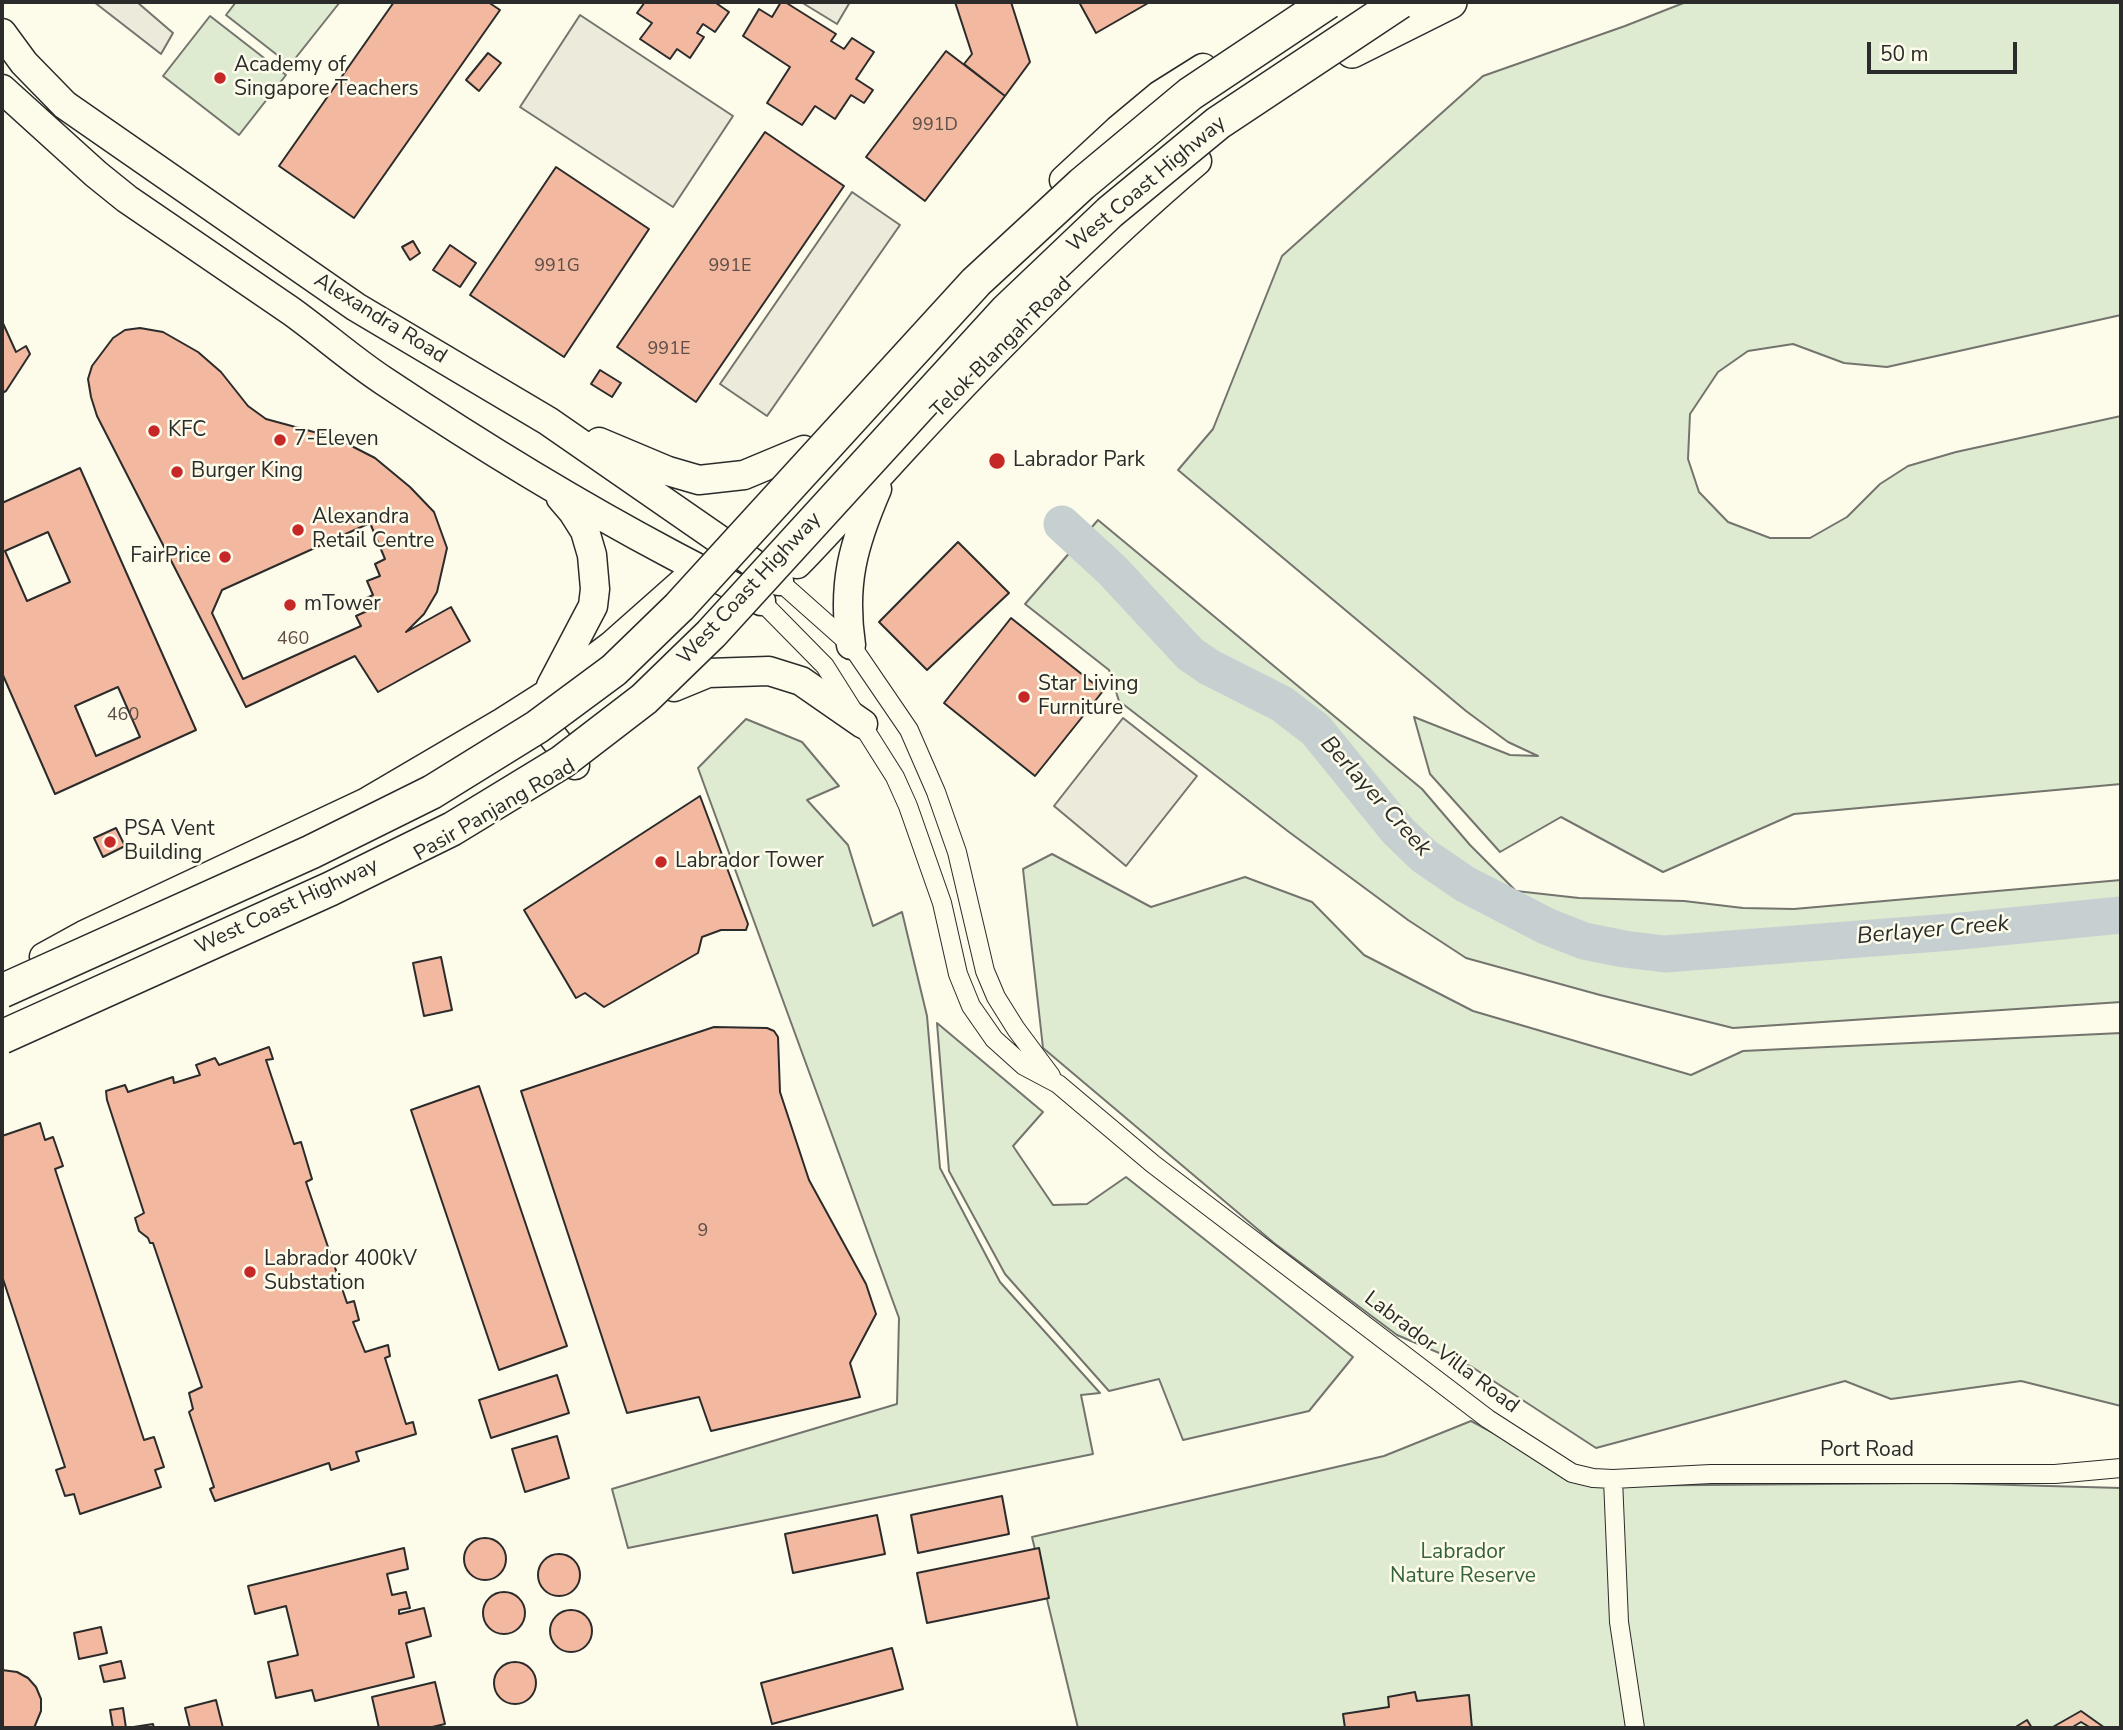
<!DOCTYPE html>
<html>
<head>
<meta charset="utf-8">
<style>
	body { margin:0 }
	#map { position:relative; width:2123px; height:1730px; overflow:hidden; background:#fdfbea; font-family:"Nunito Sans",sans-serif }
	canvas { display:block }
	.frame { position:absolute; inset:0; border:4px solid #2b2b2b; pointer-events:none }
	.scale { position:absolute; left:1867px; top:42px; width:150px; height:32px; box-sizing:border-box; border:4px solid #2b2b2b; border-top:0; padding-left:9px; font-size:21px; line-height:24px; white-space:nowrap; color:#2b2b2b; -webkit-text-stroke:5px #fdfbea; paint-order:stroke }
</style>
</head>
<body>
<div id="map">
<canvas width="2123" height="1730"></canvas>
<div class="frame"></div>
<div class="scale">50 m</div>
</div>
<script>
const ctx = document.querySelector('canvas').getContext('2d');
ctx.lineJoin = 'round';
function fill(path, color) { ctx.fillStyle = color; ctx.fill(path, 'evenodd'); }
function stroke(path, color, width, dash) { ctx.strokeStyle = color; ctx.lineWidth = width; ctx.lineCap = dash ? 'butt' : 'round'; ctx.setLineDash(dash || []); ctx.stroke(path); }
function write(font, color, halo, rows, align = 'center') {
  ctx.font = font + ' "Nunito Sans",sans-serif'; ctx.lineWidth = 5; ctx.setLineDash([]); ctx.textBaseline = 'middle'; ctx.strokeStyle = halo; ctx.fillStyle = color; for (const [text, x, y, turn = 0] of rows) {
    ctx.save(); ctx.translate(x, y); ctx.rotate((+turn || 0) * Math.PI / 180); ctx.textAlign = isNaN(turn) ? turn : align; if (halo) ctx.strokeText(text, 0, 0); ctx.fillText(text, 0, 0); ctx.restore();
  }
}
const green = new Path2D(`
	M236,2h104l-50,63 -64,-50z
	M1686,2h435v313l-234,52 -43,-4 -51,-19 -45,7 -30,21 -28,42 -2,45 11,33 29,30 42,16h40l37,-21 33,-33 28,-18 48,-14 165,-36v368l-327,30 -131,58 -102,-55 -61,35 -70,-78 -16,-57 96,38 28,1 -30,-14 -42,-31 -288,-241 35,-41 69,-173 201,-180 142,-50z
	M210,16l76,59 -47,60 -76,-59z
	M1098,520l324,269 48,56 46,46 63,7 105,3 59,7 51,1 327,-29v122l-388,26 -133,-33 -134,-37 -58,-38 -119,-88 -170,-131 -10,-31 -84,-66z
	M746,719l56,23 37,44 -32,14 41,45 25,81 29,-14 25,104 13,152 60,114 100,111 -19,2 12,59 -465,94 -16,-59 285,-85 2,-86 -201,-550z
	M1052,854l99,53 94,-30 67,25 52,53 109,56 218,64 52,-24 378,-18v373l-100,-25 -130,18 -46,-18 -249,67 -124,-81 -75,-32 -123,-92 -231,-195 -20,-179z
	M937,1023l106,89 -30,34 40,59 34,-1 39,-27 227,180 -44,54 -126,29 -24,-61 -50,12 -104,-117 -56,-103z
	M1471,1421l122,65 348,-3 180,5v240h-1043l-46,-191 352,-81z`);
fill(green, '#deebd1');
stroke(green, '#74746e', 2);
const parking = new Path2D(`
	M94,2h43l36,31 -12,21z
	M801,2h49l-13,22z
	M580,15l153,101 -60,91 -153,-100z
	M852,192l48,33 -133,191 -47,-32z
	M1123,718l74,58 -71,90 -72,-60z`);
fill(parking, '#eceadb');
stroke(parking, '#74746e', 2);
stroke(new Path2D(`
	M1062,524l50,46 78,84 19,13 73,37 34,26 82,101 26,25 41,28 81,42 38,15 40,8 41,5 286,-22 170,-17`), '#c7d0d0', 37);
const building = new Path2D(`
	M394,2h94l12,8 -146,208 -75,-52z
	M645,2h72l-1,1 13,9 -14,20 -12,-8 -6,9 7,4 -14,21 -13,-9 -7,10 -30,-20 12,-16 -15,-10z
	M781,2h4l51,32 -5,7 13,8 8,-11 22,14 -18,27 17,11 -9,13 -13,-8 -16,24 -20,-13 -13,19 -35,-22 23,-36 -47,-31 16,-27 13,8z
	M955,2h56l19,60 -25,34 -41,-32 8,-10z
	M1079,2h71l-54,31z
	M946,51l59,45 -80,105 -59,-44z
	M488,53l13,10 -22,28 -13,-11z
	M765,132l79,54 -148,216 -79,-55z
	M556,167l93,62 -85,128 -94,-62z
	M413,241l7,12 -10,7 -8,-13z
	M450,245l26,18 -16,24 -27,-17z
	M2,321l14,31 10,-6 4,8 -24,37 -4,2z
	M140,328l23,4 35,20 23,20 27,34 18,13 70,19 39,20 35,29 24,25 13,36 -10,44 -13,22 -18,18 45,-25 19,34 -92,51 -23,-36 -109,51 -149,-291 -6,-19 -3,-18 4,-13 21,-28 12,-8z
	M600,370l21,13 -9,14 -21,-13z
	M80,468l116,262 -141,64 -53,-121v-170zM48,532l22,50 -43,19 -22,-50zM118,687l22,50 -44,19 -21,-50z
	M370,523l15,36 -10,5 5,12 -13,5 6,14 -11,5 5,11 -11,5 5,10 -118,53 -31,-66 10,-23z
	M958,542l51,51 -82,77 -48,-48z
	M1011,618l92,73 -68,85 -91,-73z
	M700,796l48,128 -2,6h-25l-19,7 -4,16 -94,54 -19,-14 -9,5 -52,-88z
	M116,828l9,18 -22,11 -9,-19z
	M441,957l11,53 -28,6 -11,-53z
	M714,1027l53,1 7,3 4,6 2,55 29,88 57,104 10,30 -26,49 10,34 -149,34 -12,-34 -72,16 -106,-322z
	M269,1047l4,12 -7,1 28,84 7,-2 11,37 -6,3 41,121 7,-2 5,19 -6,2 12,30 23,-7 2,11 -5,2 21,66 7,-2 3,12 -60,18 3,9 -28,9 -2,-7 -114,38 -5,-12 4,-2 -25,-75 4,-3 -4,-16 13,-6 -49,-144h-3l-2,-5 -9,-7 -4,-13 9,-5 -37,-113 -1,-9 19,-6 3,7 45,-15 1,6 26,-8 -4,-10 19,-7 4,7z
	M479,1086l88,260 -68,24 -88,-260z
	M40,1123l5,17 8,-3 10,29 -8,3 89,271 10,-3 10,30 -9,3 6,17 -81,27 -6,-20 -9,2 -9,-26 9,-3 -63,-191v-140z
	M557,1375l12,38 -78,25 -12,-38z
	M557,1436l12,42 -44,14 -13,-43z
	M1002,1496l7,38 -91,19 -7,-38z
	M877,1515l8,39 -92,19 -8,-39z
	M464 1559a21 21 0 1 1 42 0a21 21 0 1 1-42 0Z
	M404,1548l4,21 -21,5 5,21 14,-3 4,16 -11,2v4l25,-6 7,28 -25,7 8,34 -99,24 -3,-11 -36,8 -8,-36 30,-7 -12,-49 -31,8 -7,-28z
	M1039,1548l10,50 -122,25 -10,-50z
	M538 1575a21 21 0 1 1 42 0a21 21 0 1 1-42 0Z
	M483 1613a21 21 0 1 1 42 0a21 21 0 1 1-42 0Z
	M550 1631a21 21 0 1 1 42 0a21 21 0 1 1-42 0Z
	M101,1627l6,26 -28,6 -5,-26z
	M892,1648l11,41 -131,35 -11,-41z
	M121,1661l4,17 -21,4 -4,-16z
	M494 1683a21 21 0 1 1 42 0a21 21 0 1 1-42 0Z
	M2,1670l15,2 11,6 8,9 5,12v12l-7,17h-32z
	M435,1682l10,42 -17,4h-49l-7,-31z
	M1415,1692l2,9 52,-6 3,33h-127l-2,-14 46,-7 -1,-10z
	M216,1700l7,28h-33l-5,-20z
	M123,1708l3,20h-13l-3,-18z
	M2081,1711l24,17h-14l-10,-6 -10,6h-20z
	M2027,1720l5,8h-18z
	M153,1724l1,4h-27z`);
fill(building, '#f2b8a0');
stroke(building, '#2b2b2b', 2);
const street = new Path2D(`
	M779,581l72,64 58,85 27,62 21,60 28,119 11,26 20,32 35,47
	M761,601l64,65 70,111 13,29 34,97 16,71 13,32 23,33 30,27 34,18 95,80 335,255 84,54 21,5 20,1 98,-5h344l66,-6
	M1613,1479l6,143 16,106`);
const primary = new Path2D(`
	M2,33l22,30 41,42 291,202 192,114 231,160
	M2,89l94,85 31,25 164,112c32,23 61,49 93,70 93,62 189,121 287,173 30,16 60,31 90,47
	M1064,180l54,-50 42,-35 43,-27
	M599,442l69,29 31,9 45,-5 60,-25
	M797,564c37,-38 72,-78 108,-117 92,-100 189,-198 292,-286
	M851,645c-9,-61 2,-100 26,-156
	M551,686l42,-80 2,-17 -3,-34 -7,-24 -12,-19 -12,-14
	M674,687l34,-14 61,-2 32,10 62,43
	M519,724l28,5 28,36
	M44,957l40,-22 281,-132 138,-81 44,-28 64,-48 79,-70`);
const highway = new Path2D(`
	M1352,51l98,-49`);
stroke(street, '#2b2b2b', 20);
stroke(primary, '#2b2b2b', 31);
stroke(highway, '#2b2b2b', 36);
stroke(street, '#fdfbea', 18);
stroke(primary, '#fdfbea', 28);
stroke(highway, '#fdfbea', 33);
const highwayBridge = new Path2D(`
	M2,991l309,-139 121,-60 105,-65 77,-57 65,-63 297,-325 106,-98 108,-90 138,-92
	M2,1037l328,-148 122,-60 110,-67 82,-63 67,-65 296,-324 103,-98 108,-89 182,-121`);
stroke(highwayBridge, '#2b2b2b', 36, []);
stroke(highwayBridge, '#fdfbea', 33);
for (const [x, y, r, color] of [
	[220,78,7,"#c62828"],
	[154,431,7,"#c62828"],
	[280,440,7,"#c62828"],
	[997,461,9,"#c62828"],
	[177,472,7,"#c62828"],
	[298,530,7,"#c62828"],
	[225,557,7,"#c62828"],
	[290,605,7,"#c62828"],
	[1024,697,7,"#c62828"],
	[110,842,7,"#c62828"],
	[661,862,7,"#c62828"],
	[250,1272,7,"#c62828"]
]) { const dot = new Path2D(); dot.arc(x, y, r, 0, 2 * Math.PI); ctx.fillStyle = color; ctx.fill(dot); stroke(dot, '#fdfbea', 2.5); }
write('18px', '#5d4e48', null, [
	["991D",935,126],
	["991G",557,267],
	["991E",730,267],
	["991E",669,350],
	["460",293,640],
	["460",123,716],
	["9",703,1232]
]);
write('21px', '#2b2b2b', '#fdfbea', [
	["Academy of",234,66],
	["Singapore Teachers",234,90],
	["KFC",168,431],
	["7-Eleven",294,440],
	["Labrador Park",1013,461],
	["Burger King",191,472],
	["Alexandra",312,518],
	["Retail Centre",312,542],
	["FairPrice",211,557,"right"],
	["mTower",304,605],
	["Star Living",1038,685],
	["Furniture",1038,709],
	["PSA Vent",124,830],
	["Building",124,854],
	["Labrador Tower",675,862],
	["Labrador 400kV",264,1260],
	["Substation",264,1284]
], 'left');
write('21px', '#2b2b2b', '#fdfbea', [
	["West Coast Highway",1147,185,-40],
	["Alexandra Road",380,319,32],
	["Telok Blangah Road",1002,348,-45],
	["West Coast Highway",750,589,-47],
	["Pasir Panjang Road",495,811,-30],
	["West Coast Highway",287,907,-25],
	["Labrador Villa Road",1441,1353,37],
	["Port Road",1867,1451]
]);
write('21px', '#34623c', '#fdfbea', [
	["Labrador",1463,1553],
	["Nature Reserve",1463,1577]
]);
write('italic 23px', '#2b2b2b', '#fdfbea', [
	["Berlayer Creek",1375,797,48],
	["Berlayer Creek",1933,931,-5]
]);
</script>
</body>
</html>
